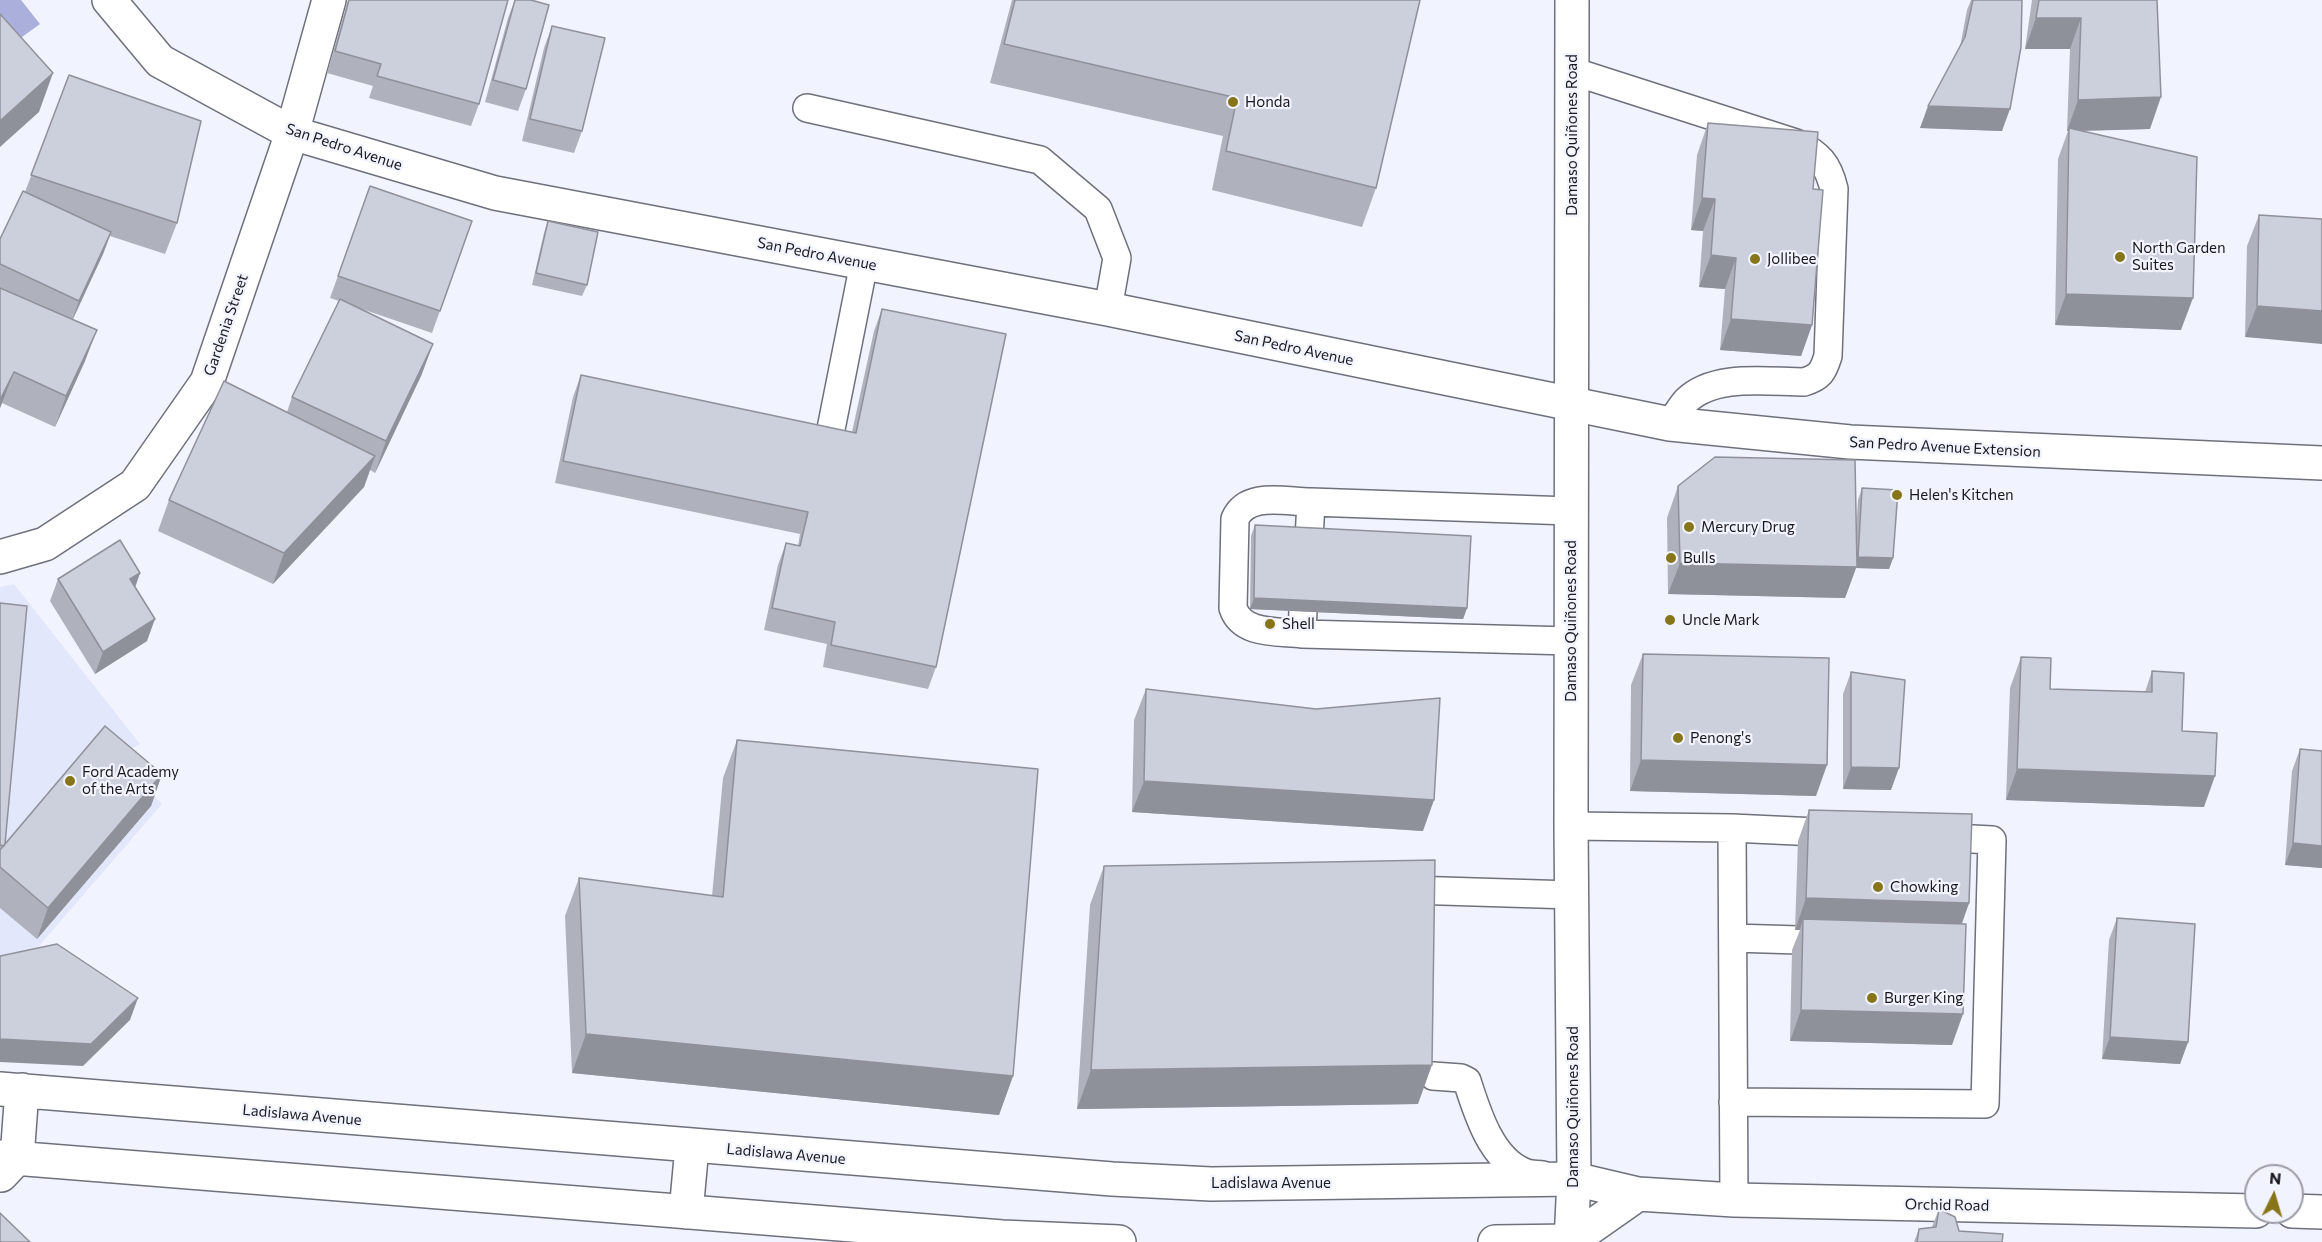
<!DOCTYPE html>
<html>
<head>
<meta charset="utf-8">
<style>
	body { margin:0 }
	#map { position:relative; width:2322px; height:1242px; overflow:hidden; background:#f1f3fe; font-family:Commissioner,sans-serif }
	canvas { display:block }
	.north { position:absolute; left:2244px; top:1164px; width:60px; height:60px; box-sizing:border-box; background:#f1f3fe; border:2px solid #9b9ca5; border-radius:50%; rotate:5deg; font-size:16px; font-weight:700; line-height:24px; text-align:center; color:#191a1f }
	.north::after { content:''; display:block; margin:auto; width:21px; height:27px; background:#877619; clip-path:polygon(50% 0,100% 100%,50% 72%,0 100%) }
</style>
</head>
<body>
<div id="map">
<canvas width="2322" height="1242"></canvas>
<div class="north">N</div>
</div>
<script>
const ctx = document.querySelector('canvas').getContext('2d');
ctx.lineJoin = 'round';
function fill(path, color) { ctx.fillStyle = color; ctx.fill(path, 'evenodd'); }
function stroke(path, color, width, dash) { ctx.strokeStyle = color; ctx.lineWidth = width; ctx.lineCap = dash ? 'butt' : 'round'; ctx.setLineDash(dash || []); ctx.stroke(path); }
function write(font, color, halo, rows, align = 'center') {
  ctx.font = font + ' Commissioner,sans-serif'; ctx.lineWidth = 4.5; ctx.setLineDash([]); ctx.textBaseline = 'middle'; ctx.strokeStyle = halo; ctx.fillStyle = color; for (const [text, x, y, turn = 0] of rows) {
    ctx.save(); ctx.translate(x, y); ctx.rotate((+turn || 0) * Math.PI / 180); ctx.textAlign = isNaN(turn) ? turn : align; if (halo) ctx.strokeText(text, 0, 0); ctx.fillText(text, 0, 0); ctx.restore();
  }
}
fill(new Path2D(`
	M14,584l126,160 -23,13 45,47 -123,142 -39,16v-375z`), '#e3e7fb');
fill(new Path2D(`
	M0,0h21l19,24 -36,26 -4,-5z`), '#aab0db');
const lane = new Path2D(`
	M1572,71l224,72c23,11 32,21 38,46l-6,167c-5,16 -8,21 -24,26 -36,0 -90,-9 -118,19 -6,7 -11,16 -16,23
	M807,108l233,52 58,49 19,49 -9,51
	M829,439l35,-176
	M1309,539l2,-37 259,9
	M1303,610l-1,24 269,7
	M1302,634c-25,-3 -60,1 -69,-26l2,-89c12,-28 51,-17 76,-17
	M1571,826l161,2 106,5
	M1732,828l2,372
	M1410,890l162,5
	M1733,938l99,3
	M1433,1076l28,2 6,3c10,31 24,78 57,91 6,3 13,2 19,3
	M1733,1102l252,2 7,-264 -59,-3`);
const street = new Path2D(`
	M109,0l51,61 132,72 203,60 613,116 562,115 180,18 472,21
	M0,557l45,-13 90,-59 72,-103 85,-249 37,-133
	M0,1089l1112,90 99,5 363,-5 64,15 96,6 522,11
	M0,1157l1002,80 117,5
	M1,1175l16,-17 5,-68
	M2292,1211l30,1
	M686,1212l6,-65
	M1495,1242l76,-1 67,-47`);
const primary = new Path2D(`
	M1571,1242l3,-63 -3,-353 1,-826`);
stroke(lane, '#6e707c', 30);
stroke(street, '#6e707c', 36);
stroke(primary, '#6e707c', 36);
stroke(lane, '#fff', 27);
stroke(street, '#fff', 33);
stroke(primary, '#fff', 33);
fill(new Path2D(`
	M348,0h160l-29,104 -8,22 -102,-28 4,-12 -46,-13z
	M515,0l11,89 -8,22 -33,-9 23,-84z
	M1012,0h408l-44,188 -14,39 -150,-37 11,-54 -233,-53z
	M1971,0h51l-20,131 -82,-3 40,-81 7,-37z
	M2032,0h125l-7,129 -67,2 98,199 -126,-5 3,-166 10,-28h-1l3,-82h-45z
	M552,26l30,105 -8,22 -52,-12 22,-93z
	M69,75l108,148 -12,31 -55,-18 -7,18 -30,65 12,42 -30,66 -53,-24 -2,5v-169l25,-47z
	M1708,123l105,66 -1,136 -11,31 -81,-6 5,-61 -26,-2 4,-56 -12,-1 6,-75z
	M370,186l102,35 -40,112 -76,-26 77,37 -12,32 -46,97 -5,-3 -6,17 -91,97 -115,-53 11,-31 118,-88 5,-15 47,-96 -9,-3z
	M2259,215l63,4 -77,118 2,-91z
	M548,221l39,64 -5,11 -50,-11 12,-52z
	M882,309l54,358 -8,22 -105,-22 4,-23 -63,-14 14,-65 8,-22 12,3 2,-12 -245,-51 18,-86 8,-22 271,57 22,-101z
	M1678,486l178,44 2,-30 4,-12 31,70 -4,11 -33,-1 -11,30 -177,-4 -1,-76z
	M1255,525l212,83 -4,11 -213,-10 1,-73z
	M140,573l-5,15 12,53 -52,33 -45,-73 8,-22z
	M0,603l5,241 157,-70 -11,32 -114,133 -37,-31z
	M1643,654l173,142 -186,-5 1,-106z
	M2021,657l29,32 95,3 7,-21 30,60 22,76 -198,-7 4,-112z
	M1851,672l40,118 -48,-1v-95z
	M1146,689l277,142 -291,-19 2,-92z
	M737,740l276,336 -14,39 -427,-42 -7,-157 14,-38 133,18 11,-118z
	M2300,749l22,2v117l-37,-3 7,-94z
	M1809,810l160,93 -8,21 -9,121 -162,-4 2,-91 8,-20h-5l3,-89z
	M1104,866l314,238 -341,5 13,-204z
	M2117,918l71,124 -8,22 -78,-5 7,-119z
	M1939,1209l20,22 43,11h-88l5,-13 13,-2z`), '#afb2bd');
fill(new Path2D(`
	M2036,18h45l-11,31h-45z
	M53,73l-14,39 -39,35v-26z
	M2161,97l-11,32 -81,2v-3l-1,3h-1l11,-31z
	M1928,106l82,3 -8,22 -82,-3z
	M1702,198l13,1 -12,32 -12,-1z
	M111,232l-8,22 -32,69 8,-22z
	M1711,255l25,3 -11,31 -26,-2z
	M2066,294l127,4 -12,32 -126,-5z
	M2257,306l65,5v33l-77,-7z
	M1731,319l81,6 -11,31 -81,-6z
	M97,330l-12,31 -30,66 11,-31z
	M433,344l-12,32 -46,97 11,-32z
	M14,372l-12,31 -2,5v-8z
	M375,456l-11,31 -91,97 11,-31z
	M1858,557l35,1 -4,11 -33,-1 -11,30 -177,-4 12,-31 174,4z
	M140,573l-8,22 -2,-16z
	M1254,598l213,10 -4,11 -213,-10z
	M155,619l-8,22 -52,33 8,-22z
	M1641,760l186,5 -11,31 -186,-5z
	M1851,767l48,1 -8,22 -48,-1z
	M2017,769l198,7 -11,31 -198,-7z
	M162,774l-11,32 -114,133 11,-31z
	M1144,781l290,19 -11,31 -291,-19z
	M2293,843l29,3v22l-37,-3z
	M1806,898l163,5 -11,32 -155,-16 -3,11h-5z
	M138,998l-8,22 -47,46 -83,-4v-23z
	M1801,1010l162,4 -11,31 -162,-4z
	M586,1034l427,42 -14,39 -427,-42z
	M2110,1037l78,5 -8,22 -78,-5z
	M1432,1065l-14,39 -341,5 14,-39z`), '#8f919a');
const building = new Path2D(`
	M349,0h159l-29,104 -102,-28 4,-12 -46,-13z
	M515,0h16l18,5 -23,84 -33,-9z
	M1015,0h405l-44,188 -150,-37 11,-53 -233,-54z
	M1973,0h49l-1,47 -11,62 -82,-3 37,-69z
	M2039,0h118l4,97 -83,3 3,-82h-45z
	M0,14l53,59 -53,48z
	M552,26l53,12 -23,93 -52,-12z
	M69,75l132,46 -24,102 -146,-48z
	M1708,123l110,9 -5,57 10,1 -11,135 -81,-6 5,-61 -25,-3 4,-56 -13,-1z
	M2069,128l128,29 -4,141 -127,-4z
	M370,186l102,35 -32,90 -102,-35z
	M23,191l88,41 -32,69 -79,-37v-25z
	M2259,215l63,4v92l-65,-5z
	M548,221l50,11 -11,53 -51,-12z
	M0,288l97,42 -31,66 -52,-24 -14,28z
	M340,299l93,45 -47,97 -94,-44z
	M882,309l124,25 -70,333 -105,-22 4,-23 -63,-14 14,-65 14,3 8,-34 -245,-51 18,-86 275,58z
	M224,381l151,75 -91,97 -115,-53z
	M1715,457l140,3 2,107 -177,-4 -2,-77z
	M1862,488l36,2 -5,68 -35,-1z
	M1255,525l216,11 -4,72 -213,-10z
	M120,540l20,33 -10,6 25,40 -52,33 -45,-73z
	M0,603l27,3 -22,238 -1,2 -4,-1z
	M1643,654l186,4 -2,107 -186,-5z
	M2021,657l30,1 -1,31 102,3v-21l32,2 -2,58 35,2 -2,43 -198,-7z
	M1851,672l54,8 -6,88 -48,-1z
	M1146,689l170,20 124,-11 -6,102 -290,-19z
	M105,726l57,48 -114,134 -48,-41v-17z
	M737,740l301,29 -25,307 -427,-42 -7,-156 144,19z
	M2300,749l22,2v95l-29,-3z
	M1809,810l163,4 -3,89 -163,-5z
	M1435,860l-3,205 -341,5 13,-204z
	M2117,918l78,6 -7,118 -78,-5z
	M1803,919l163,5 -3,90 -162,-4z
	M57,944l81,54 -47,46 -91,-5v-83z
	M1939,1209l16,8 4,14 44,3 -1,8h-85l2,-13 17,-2z
	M0,1213l30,29h-30z`);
fill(building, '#cccfdc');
stroke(building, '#8f919a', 1.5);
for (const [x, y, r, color] of [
	[1233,102,6,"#877619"],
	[2120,257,6,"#877619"],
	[1755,259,6,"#877619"],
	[1897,495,6,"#877619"],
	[1689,527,6,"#877619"],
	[1671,558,6,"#877619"],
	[1670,620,6,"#877619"],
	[1270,624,6,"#877619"],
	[1678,738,6,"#877619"],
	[70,781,6,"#877619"],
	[1878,887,6,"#877619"],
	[1872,998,6,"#877619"]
]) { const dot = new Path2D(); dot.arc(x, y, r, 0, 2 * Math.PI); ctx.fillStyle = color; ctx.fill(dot); stroke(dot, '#f1f3fe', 2); }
write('15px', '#191a1f', '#f1f3fe', [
	["Honda",1245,102],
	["North Garden",2132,248],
	["Suites",2132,265],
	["Jollibee",1767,259],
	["Helen's Kitchen",1909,495],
	["Mercury Drug",1701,527],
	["Bulls",1683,558],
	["Uncle Mark",1682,620],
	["Shell",1282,624],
	["Penong's",1690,738],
	["Ford Academy",82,772],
	["of the Arts",82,789],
	["Chowking",1890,887],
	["Burger King",1884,998]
], 'left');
write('15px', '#191a1f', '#f1f3fe', [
	["Damaso Quiñones Road",1572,135,-90],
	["San Pedro Avenue",344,147,18],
	["San Pedro Avenue",817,254,11],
	["Gardenia Street",226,325,-71],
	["San Pedro Avenue",1294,348,12],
	["San Pedro Avenue Extension",1945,447,3],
	["Damaso Quiñones Road",1571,621,-90],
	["Damaso Quiñones Road",1573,1107,-90],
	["Ladislawa Avenue",302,1115,5],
	["Ladislawa Avenue",786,1154,5],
	["Ladislawa Avenue",1271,1183],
	["Orchid Road",1947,1205,1]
]);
</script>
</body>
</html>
